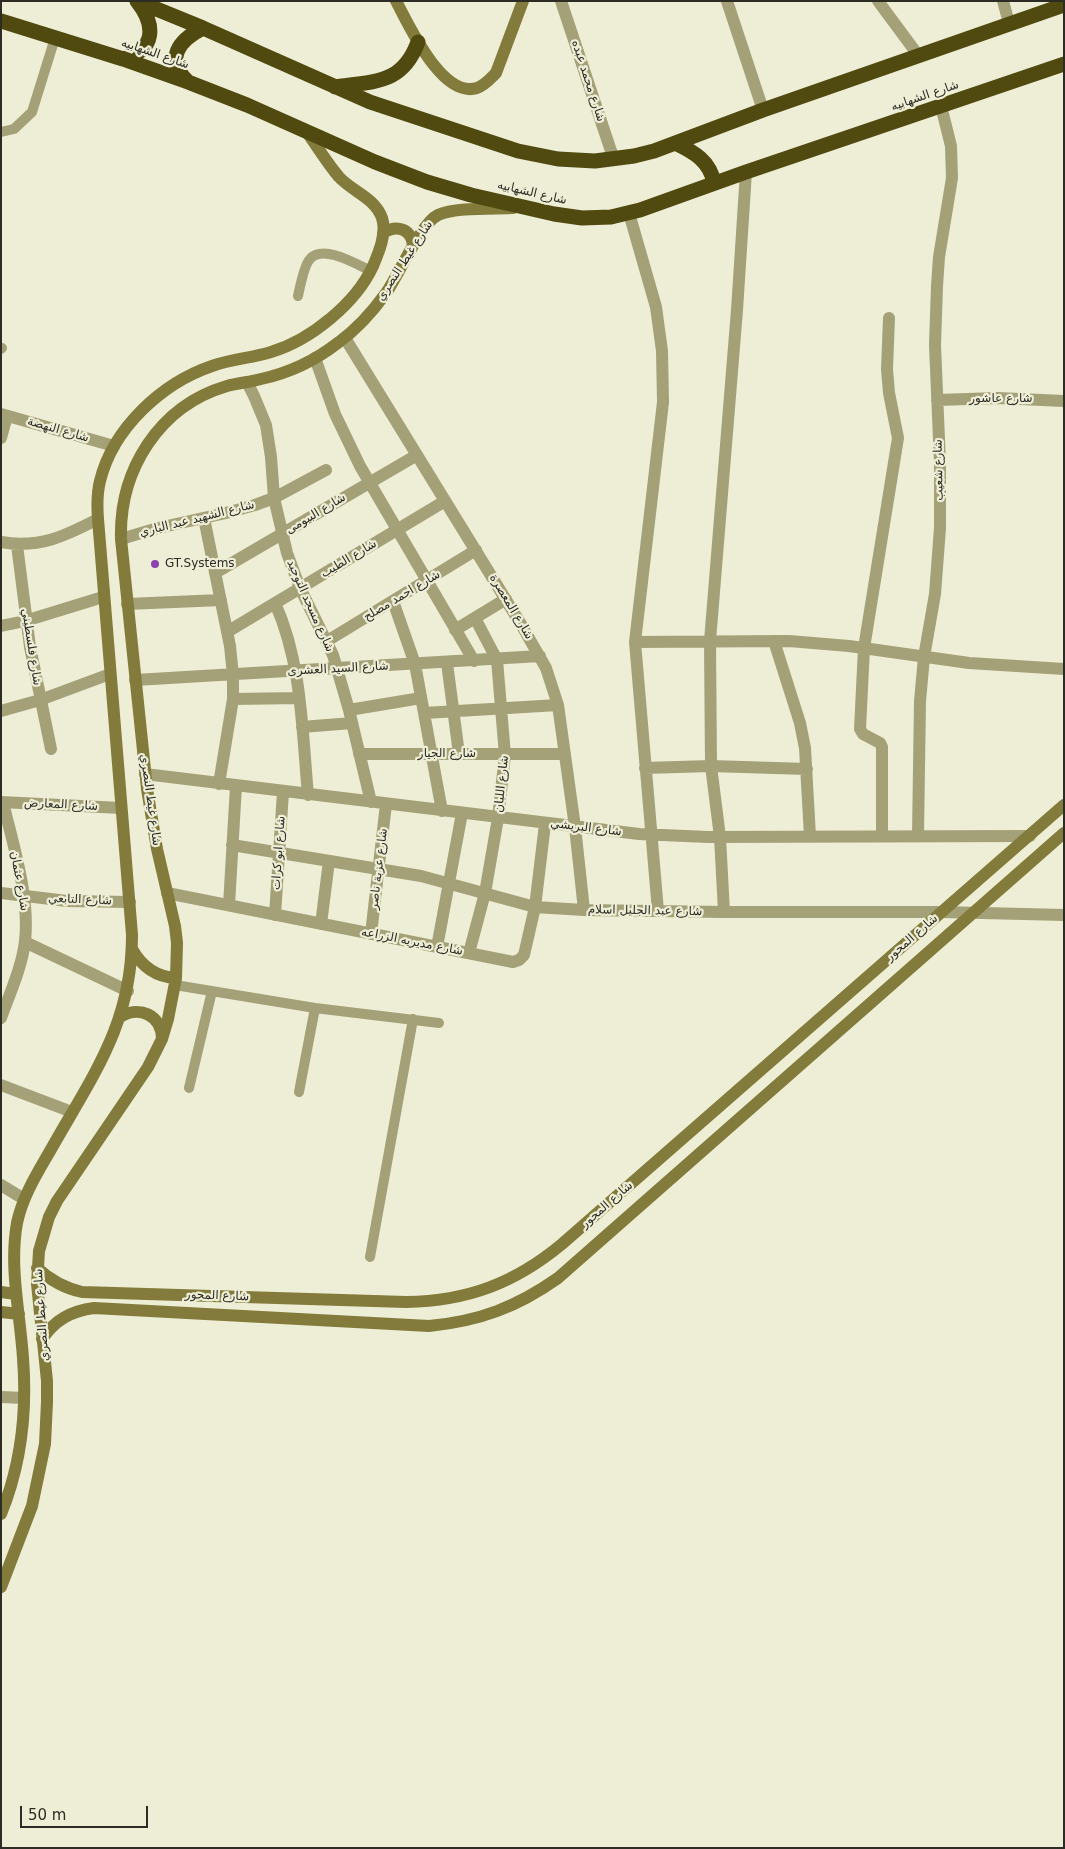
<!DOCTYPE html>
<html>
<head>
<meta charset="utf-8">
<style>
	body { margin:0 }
	#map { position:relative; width:1065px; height:1849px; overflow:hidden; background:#eeedd6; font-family:"DejaVu Sans",sans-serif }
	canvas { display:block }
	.frame { position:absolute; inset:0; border:2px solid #2d2c24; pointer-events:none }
	.scale { position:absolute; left:20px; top:1806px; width:128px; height:22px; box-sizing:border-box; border:2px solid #2d2c24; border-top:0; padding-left:6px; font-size:15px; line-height:18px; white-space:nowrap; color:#2d2c24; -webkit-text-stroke:4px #eeedd6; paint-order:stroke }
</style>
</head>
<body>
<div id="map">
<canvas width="1065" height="1849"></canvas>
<div class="frame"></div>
<div class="scale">50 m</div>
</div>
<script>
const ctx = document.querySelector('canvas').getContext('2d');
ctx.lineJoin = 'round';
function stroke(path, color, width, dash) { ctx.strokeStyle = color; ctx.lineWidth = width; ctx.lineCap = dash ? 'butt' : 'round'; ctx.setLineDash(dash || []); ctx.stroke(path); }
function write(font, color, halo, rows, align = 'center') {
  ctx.font = font + ' "DejaVu Sans",Vazirmatn,sans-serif'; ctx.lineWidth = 4.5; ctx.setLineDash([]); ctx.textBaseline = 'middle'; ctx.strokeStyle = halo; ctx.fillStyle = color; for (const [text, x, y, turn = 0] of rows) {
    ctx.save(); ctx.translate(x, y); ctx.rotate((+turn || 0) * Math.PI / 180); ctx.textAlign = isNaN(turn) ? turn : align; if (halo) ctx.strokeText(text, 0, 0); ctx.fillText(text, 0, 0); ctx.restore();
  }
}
stroke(new Path2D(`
	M1,132l13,-3 18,-17 23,-74
	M298,296c2,-9 6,-31 12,-37 13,-15 46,5 61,12
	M1,349l1,-1
	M175,985l140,23 124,15
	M189,1088l23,-97
	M299,1092l16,-84
	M370,1257l43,-238`), '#a4a077', 10);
stroke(new Path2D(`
	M561,1l53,159
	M727,1l36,109
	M878,1l40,54
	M1003,1l6,22
	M629,213l27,94 6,44 1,51 -28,240 23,269
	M345,338l177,288 24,42 12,37 17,122 9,83
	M315,358l20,56 25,52 114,195
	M247,382l7,14 12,29 5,32 3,41 13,55 13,35 33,67 16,55 22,92
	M937,400l61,-2 66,3
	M1,414l113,32
	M1,438l6,-22
	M204,518l26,128 3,29v24l-14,85
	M121,539l37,-11 68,-15 29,-8 19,-7 52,-28
	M1,542c38,7 64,-6 97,-23
	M17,545l13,102 21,102
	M215,573l202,-118
	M393,601l22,63 27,147
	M275,603c27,60 27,127 33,192
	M127,604l94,-4
	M1,626l24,-5 78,-24
	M455,630l51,-31
	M227,632l218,-131
	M327,641l149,-91
	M774,641l26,82 5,25 5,88
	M635,642l154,-1 60,5 120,17 95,6
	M447,663l12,91
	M135,680l405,-24
	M233,699l66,-1
	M349,710l72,-12
	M1,711l39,-11 70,-26
	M424,713l134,-8
	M302,727l50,-4
	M359,754h206
	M645,768l66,-2 96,3
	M145,774l494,60 69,3 322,-1
	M1,802l120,6
	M918,835l2,-134 4,-44 11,-63 5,-66v-65l-5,-118 2,-59 2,-29 13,-79 -1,-32 -10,-40
	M882,836v-89l-2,-4 -17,-9 -3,-5 4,-81 34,-210 -9,-45 -2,-24 2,-51
	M232,845l189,31 114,31 49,3 140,2h218l122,3
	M1,893l66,8 63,1
	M167,893l346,69 6,-2 5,-5 11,-48 10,-83
	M229,905l7,-119
	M724,912l-4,-75 -9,-71 -1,-125 27,-331 9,-138
	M275,915l8,-123
	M321,924l8,-63
	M371,934l15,-130
	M25,942l103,49
	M437,947l25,-134
	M469,953l16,-60 13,-75 7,-63 -8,-95 -22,-42
	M1,1018c9,-25 21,-51 24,-77 5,-44 -12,-96 -22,-139
	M1,1085l71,27
	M1,1185l23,14
	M1,1397l23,1`), '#a4a077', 12);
stroke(new Path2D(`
	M396,1c13,24 46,98 81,87 8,-3 13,-9 19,-15l27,-72
	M383,233c14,-9 28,-4 30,12
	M132,949c10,18 24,28 44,29
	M120,1017c19,-12 42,-2 42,22
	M37,1268c14,13 27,20 45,24l324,10c62,-1 109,-19 156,-58l502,-439
	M1,1292l15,2
	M1,1312l18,2
	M42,1339c13,-19 29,-28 52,-31l335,18c51,-5 88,-19 129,-48l506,-445
	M1,1514c20,-49 26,-104 22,-156 -3,-45 -14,-91 -6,-135 6,-29 23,-54 37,-79 41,-72 78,-122 78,-209l-34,-416c-1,-13 -1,-26 2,-38 13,-53 62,-98 112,-115 20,-7 40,-8 59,-14 40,-12 85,-49 102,-86 6,-14 14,-33 9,-48 -7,-20 -29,-26 -43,-41 -12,-14 -22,-31 -33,-46
	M1,1587l31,-81 13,-62 2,-42v-21l-10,-97 2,-33 10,-34 8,-16 91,-134 14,-28 6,-20 8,-41 1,-35 -2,-17 -18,-77 -10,-60 -26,-250c-2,-69 38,-133 106,-153 11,-3 23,-4 34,-7 28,-6 55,-19 78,-37 18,-13 34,-31 47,-49 12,-17 35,-70 52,-78 17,-8 56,-6 75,-7`), '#827b3b', 12);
stroke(new Path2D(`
	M137,1l66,27 167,74 148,49 40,8 37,2 39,-5 20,-5 109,-41 301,-105
	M1,21l122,38 65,23 59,23 128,57 52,20 44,13 83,19 28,4 29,-1 29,-7 106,-38 318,-108
	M123,59c33,-9 33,-34 14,-58
	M188,82c-24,-23 -9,-42 15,-54
	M335,87c39,-6 67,-2 83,-45
	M675,143c19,9 35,18 39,40`), '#504a10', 15);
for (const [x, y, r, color] of [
	[155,564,5,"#8e41b1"]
]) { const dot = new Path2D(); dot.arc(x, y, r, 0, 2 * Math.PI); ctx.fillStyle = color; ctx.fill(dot); stroke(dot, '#eeedd6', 2); }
write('12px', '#2d2c24', '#eeedd6', [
	["شارع الشهابيه",155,54,19],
	["شارع محمد عبده",588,81,72],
	["شارع الشهابيه",925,96,-19],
	["شارع الشهابيه",532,193,13],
	["شارع غيط النصري",405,261,-57],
	["شارع عاشور",1001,399],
	["شارع النهضة",58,430,16],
	["شارع شعيب",939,470,-91],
	["شارع البيومى",316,514,-31],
	["شارع الشهيد عبد الباري",197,519,-14],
	["شارع الطيب",349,559,-31],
	["شارع احمد مصلح",402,596,-31],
	["شارع مسجد التوحيد",310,606,66],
	["شارع المعصرة",511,607,59],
	["شارع فلسطيني",31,647,81],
	["شارع السيد العشرى",338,669,-3],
	["شارع الجيار",447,754],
	["شارع اللبان",502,784,-84],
	["شارع غيط النصري",150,800,82],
	["شارع المعارض",61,805,3],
	["شارع البريشي",586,828,7],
	["شارع ابو كرات",279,853,-86],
	["شارع عزبة ناصر",379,869,-83],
	["شارع عثمان",19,881,80],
	["شارع التابعي",80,900,2],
	["شارع عبد الجليل اسلام",645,911,1],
	["شارع المحور",912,938,-41],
	["شارع مديريه الزراعه",412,942,11],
	["شارع المحور",607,1205,-41],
	["شارع المحور",217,1296,2],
	["شارع غيط النصري",42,1315,-94]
]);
write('12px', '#2d2c24', '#eeedd6', [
	["GT.Systems",165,564]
], 'left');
</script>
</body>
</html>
